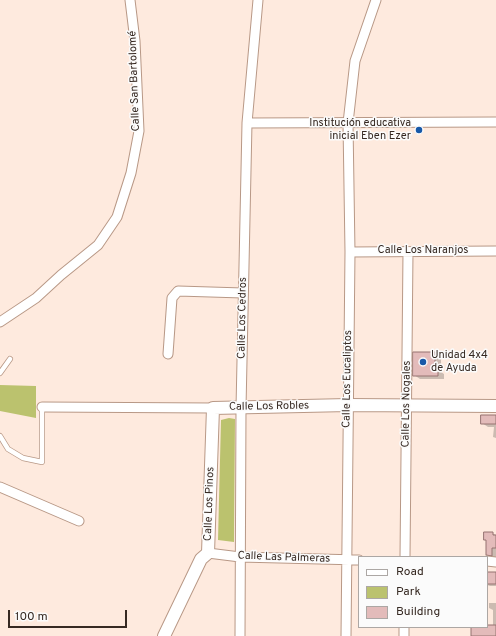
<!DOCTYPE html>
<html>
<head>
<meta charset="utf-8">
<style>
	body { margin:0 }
	#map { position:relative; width:496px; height:636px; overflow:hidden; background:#feeade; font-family:Overpass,sans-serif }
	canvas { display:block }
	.legend { position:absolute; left:358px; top:556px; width:130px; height:72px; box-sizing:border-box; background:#fbfbfb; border:1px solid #aca7a4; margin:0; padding:5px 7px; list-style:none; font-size:12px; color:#362922 }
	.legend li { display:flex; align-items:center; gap:8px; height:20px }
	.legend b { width:20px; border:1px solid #aca7a4 }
	.scale { position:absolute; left:8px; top:610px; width:119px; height:18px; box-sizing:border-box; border:2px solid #362922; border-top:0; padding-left:5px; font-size:12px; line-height:14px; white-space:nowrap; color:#362922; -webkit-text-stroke:3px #fbfbfb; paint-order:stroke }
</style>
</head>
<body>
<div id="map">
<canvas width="496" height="636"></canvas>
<ul class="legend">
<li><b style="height:5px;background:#fff"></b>Road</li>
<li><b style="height:11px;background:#bbc26e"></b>Park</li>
<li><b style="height:11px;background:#e3bbba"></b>Building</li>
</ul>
<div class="scale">100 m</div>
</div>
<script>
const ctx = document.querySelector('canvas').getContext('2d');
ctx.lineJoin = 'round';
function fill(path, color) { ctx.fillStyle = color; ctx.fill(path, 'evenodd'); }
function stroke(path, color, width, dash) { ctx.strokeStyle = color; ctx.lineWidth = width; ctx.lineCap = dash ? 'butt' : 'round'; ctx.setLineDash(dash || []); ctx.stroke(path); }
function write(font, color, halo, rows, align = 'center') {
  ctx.font = font + ' Overpass,sans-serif'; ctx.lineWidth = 3; ctx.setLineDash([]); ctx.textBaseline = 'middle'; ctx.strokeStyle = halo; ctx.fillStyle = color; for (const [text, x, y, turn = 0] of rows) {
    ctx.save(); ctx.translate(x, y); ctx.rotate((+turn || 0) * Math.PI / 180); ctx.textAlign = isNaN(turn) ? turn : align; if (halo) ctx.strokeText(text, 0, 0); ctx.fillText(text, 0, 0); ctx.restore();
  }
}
fill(new Path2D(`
	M0,385l36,1v32l-36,-7z
	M229,418l6,1 -1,123 -16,-2 3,-120z`), '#bbc26e');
fill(new Path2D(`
	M435,353l6,3v16l3,2v5h-24l-6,-4z
	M496,416v22l-3,-1 1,-10h-6l-6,-4z
	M492,533l4,2v23l-9,-3v-14l-2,-1z
	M487,573h9v13h-6l-3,-1z
	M489,603h7v33h-24v-9l21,-1v-16l-4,-2z`), '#0003');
const building = new Path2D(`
	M413,352h22v17h3v7h-25z
	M481,415h15v9h-15z
	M484,532h9v3h3v13h-4v8l-6,-1v-15h-2z
	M487,572h9v12h-9z
	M487,625h9v11h-25v-9h16z`);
fill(building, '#e3bbba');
stroke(building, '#967271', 1);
const service = new Path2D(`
	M0,373l10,-14
	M0,436l8,13 15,9 19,4v-55`);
const minor = new Path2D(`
	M247,123l249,-1
	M350,252l146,-1
	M0,322l36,-24 25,-23 37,-30 19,-28 14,-44 8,-42 -4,-90 -5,-41
	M168,354l4,-56 6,-7 65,2
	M42,407l171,1
	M0,487l79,34
	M208,553l32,4 119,3
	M405,557l3,-305
	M487,561l9,1
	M240,636l1,-228 6,-285 11,-123
	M346,636l4,-384 -2,-129 7,-62 21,-61
	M404,636v-9`);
const tertiary = new Path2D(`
	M164,636l37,-77 7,-6 5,-145 135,-3 148,1`);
stroke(service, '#b89886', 6);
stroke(minor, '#b89886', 11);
stroke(tertiary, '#b89886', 14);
stroke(service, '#fff', 4.5);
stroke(minor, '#fff', 9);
stroke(tertiary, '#fff', 12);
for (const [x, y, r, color] of [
	[419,130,4,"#1758a8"],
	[423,362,4,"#1758a8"]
]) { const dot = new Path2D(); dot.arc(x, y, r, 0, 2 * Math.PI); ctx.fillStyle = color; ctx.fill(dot); stroke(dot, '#fbfbfb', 1.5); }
write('11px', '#362922', '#fbfbfb', [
	["Calle San Bartolomé",135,81,-92],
	["Calle Los Naranjos",423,251],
	["Calle Los Cedros",243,318,-89],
	["Calle Los Eucaliptos",348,379,-89],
	["Calle Los Nogales",407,404,-89],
	["Calle Los Robles",269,407,-1],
	["Calle Los Pinos",210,504,-88],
	["Calle Las Palmeras",284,558,2]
]);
write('11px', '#362922', '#fbfbfb', [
	["Institución educativa",411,124],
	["inicial Eben Ezer",411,137],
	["Unidad 4x4",431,356,"left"],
	["de Ayuda",431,369,"left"]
], 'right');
</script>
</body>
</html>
